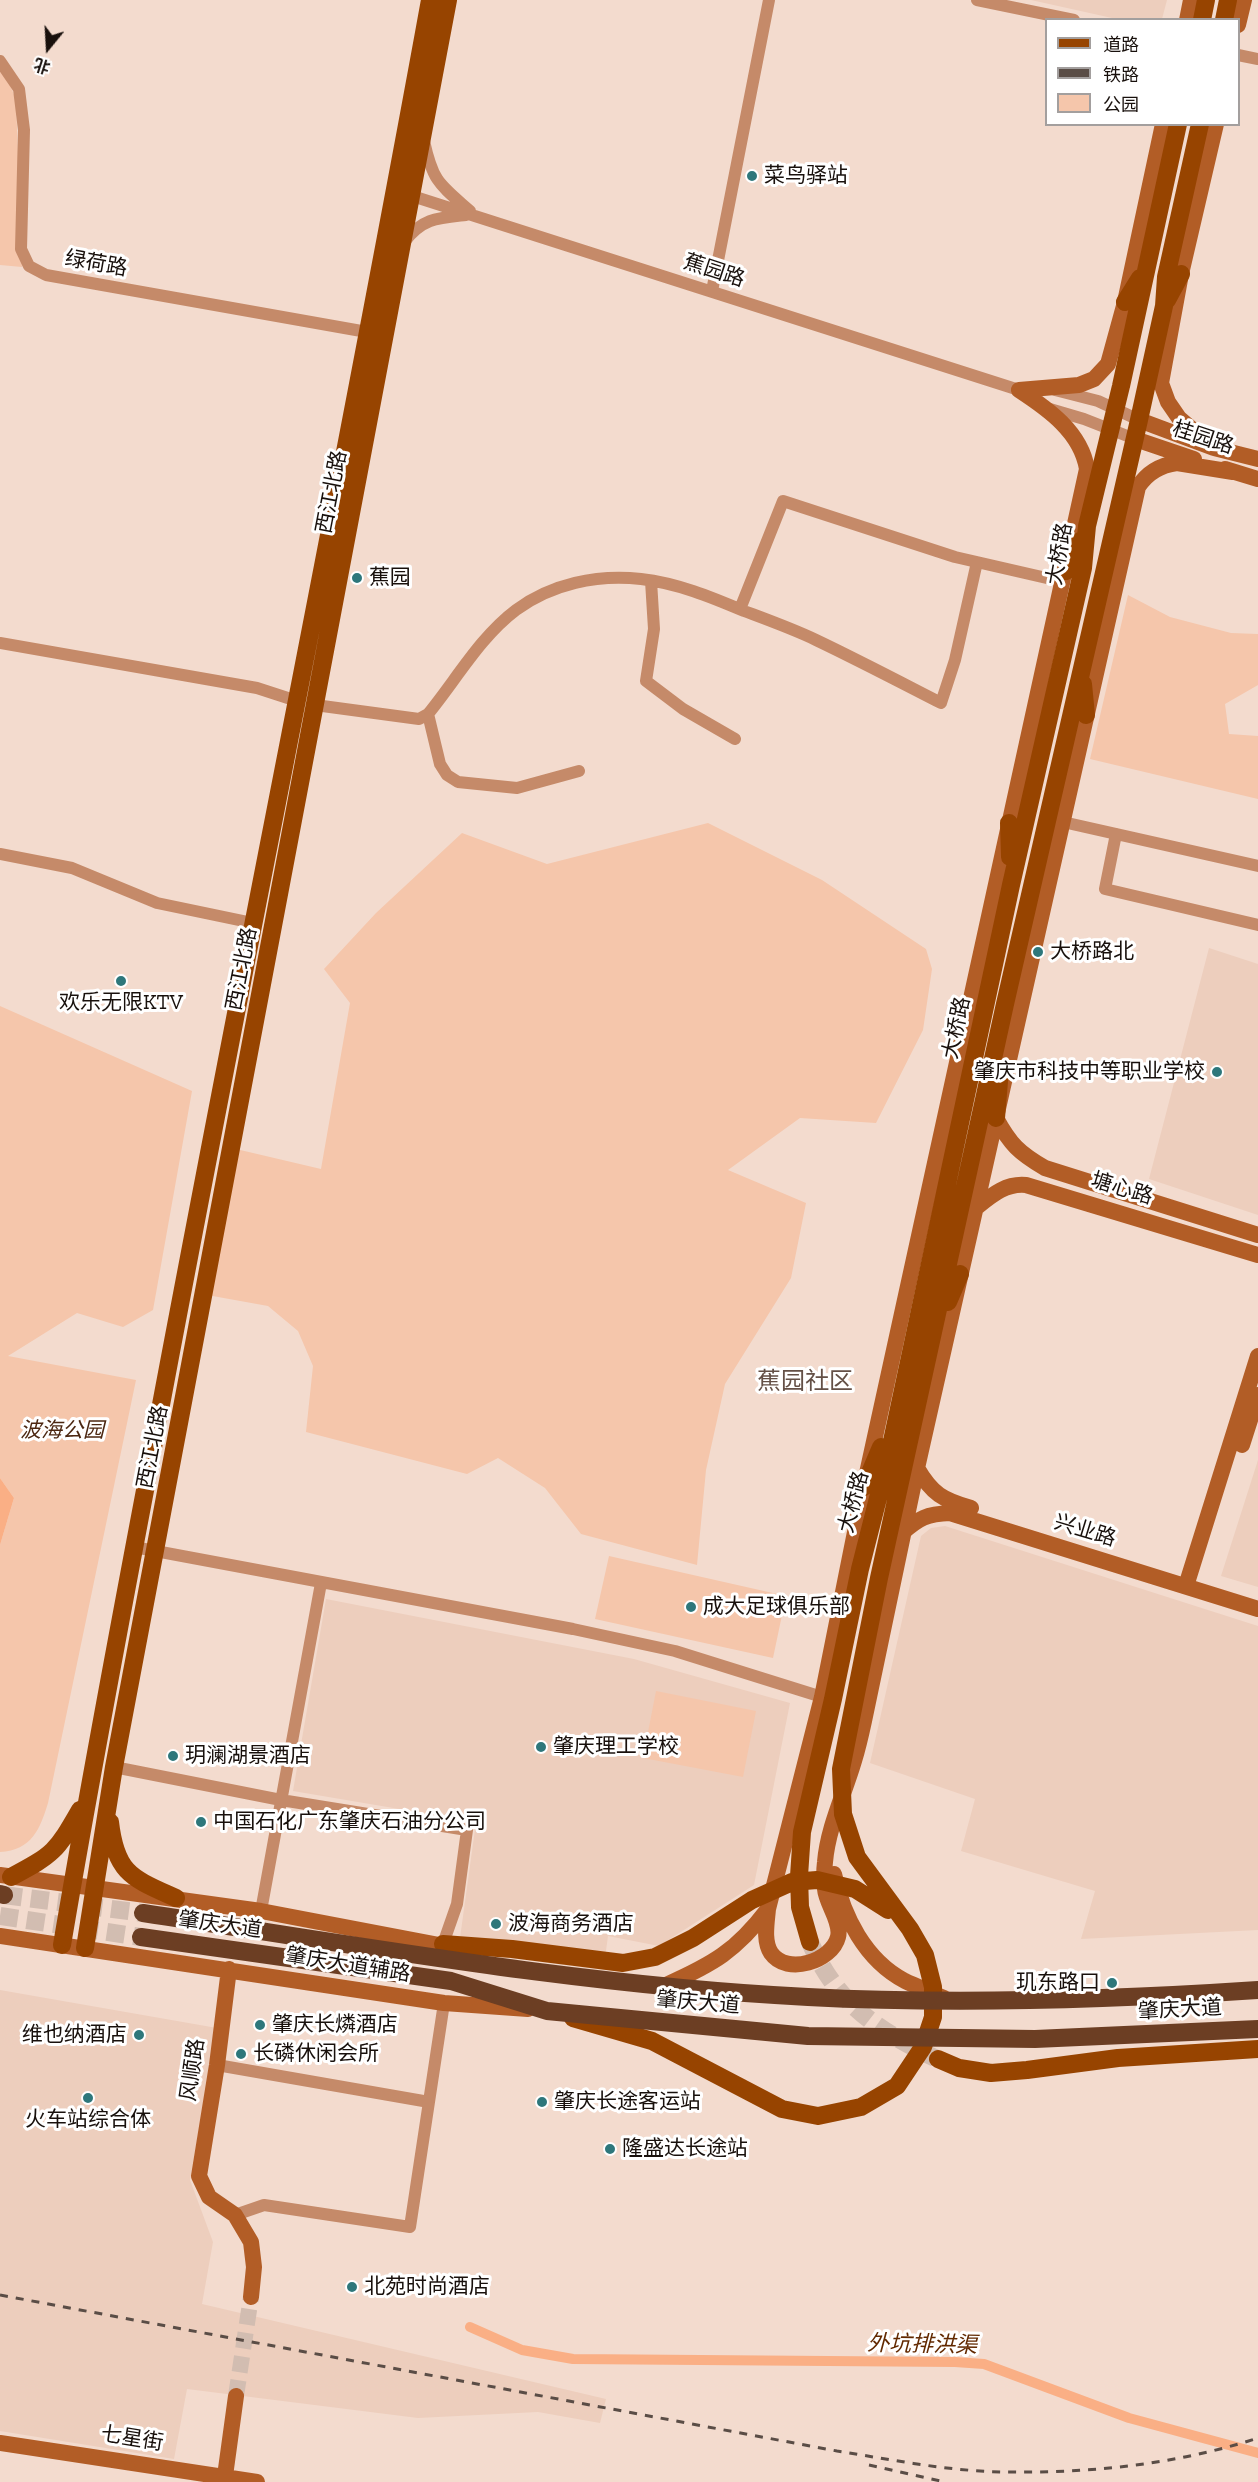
<!DOCTYPE html>
<html>
<head>
<meta charset="utf-8">
<style>
	body { margin:0 }
	#map { position:relative; width:1258px; height:2482px; overflow:hidden; background:#f3dbce; font-family:"Zilla Slab","Noto Sans SC",serif }
	canvas { display:block }
	.legend { position:absolute; left:1045px; top:18px; width:195px; height:108px; box-sizing:border-box; background:#fff; border:2px solid #a39f9e; margin:0; padding:8px 10px; list-style:none; font-size:18px; color:#18100c }
	.legend li { display:flex; align-items:center; gap:12px; height:30px }
	.legend b { width:30px; border:2px solid #a39f9e }
	.north { position:absolute; left:18px; top:18px; width:60px; height:60px; -webkit-text-stroke:4px #fff; paint-order:stroke; rotate:198deg; font-size:16px; font-weight:700; line-height:24px; text-align:center; color:#18100c }
	.north::after { content:''; display:block; margin:auto; width:21px; height:27px; background:#18100c; clip-path:polygon(50% 0,100% 100%,50% 72%,0 100%) }
</style>
</head>
<body>
<div id="map">
<canvas width="1258" height="2482"></canvas>
<ul class="legend">
<li><b style="height:8px;background:#974400"></b>道路</li>
<li><b style="height:8px;background:#5a4d46"></b>铁路</li>
<li><b style="height:16px;background:#f5c6ab"></b>公园</li>
</ul>
<div class="north">北</div>
</div>
<script>
const ctx = document.querySelector('canvas').getContext('2d');
ctx.lineJoin = 'round';
function fill(path, color) { ctx.fillStyle = color; ctx.fill(path, 'evenodd'); }
function stroke(path, color, width, dash) { ctx.strokeStyle = color; ctx.lineWidth = width; ctx.lineCap = dash ? 'butt' : 'round'; ctx.setLineDash(dash || []); ctx.stroke(path); }
function write(font, color, halo, rows, align = 'center') {
  ctx.font = font + ' "Zilla Slab","Noto Sans SC",serif'; ctx.lineWidth = 6; ctx.setLineDash([]); ctx.textBaseline = 'middle'; ctx.strokeStyle = halo; ctx.fillStyle = color; for (const [text, x, y, turn = 0] of rows) {
    ctx.save(); ctx.translate(x, y); ctx.rotate((+turn || 0) * Math.PI / 180); ctx.textAlign = isNaN(turn) ? turn : align; if (halo) ctx.strokeText(text, 0, 0); ctx.fillText(text, 0, 0); ctx.restore();
  }
}
fill(new Path2D(`
	M1031,0h136l-5,19 -41,1z
	M1209,948l49,16v251l-109,-36z
	M1258,1460v127l-37,-11z
	M945,1526l313,100v304l-177,9 14,-48 -134,-40 14,-52 -105,-36 51,-227 10,-8z
	M326,1599l308,60 156,44 -36,182 -95,61 -51,-10 -3,22 -145,-20 16,-116 -183,-31z
	M0,1990l217,38 -27,152 23,62 -11,62 404,95 -6,24 -62,-11 -120,6 -231,-29 -13,70 -174,-28z`), '#edcebd');
fill(new Path2D(`
	M0,68l6,6 10,26 6,167 -22,-2z
	M1128,595l42,22 61,16 27,1v51l-33,19 4,30 29,2v63l-168,-40z
	M708,823l114,57 104,69 6,20 -9,61 -47,93 -76,-5 -72,52 78,33 -15,75 -66,106 -19,86 -9,95 -116,-31 -36,-46 -47,-30 -31,16 -161,-42 7,-66 -15,-35 -30,-25 -61,-11 29,-146 85,20 29,-166 -26,-34 52,-56 86,-80 85,31z
	M0,1006l192,85 -39,219 -30,17 -46,-14 -69,43 128,24 -88,423c-8,26 -16,47 -48,49v-307l14,-47 -14,-20z
	M609,1556l177,40 -13,62 -178,-39z
	M656,1691l100,20 -13,66 -100,-19z`), '#f5c6ab');
fill(new Path2D(`
	M0,1478l14,20 -14,47z`), '#faaf85');
stroke(new Path2D(`
	M470,2327l52,23 51,9 382,3 29,2 145,54 129,35`), '#faaf85', 10);
stroke(new Path2D(`
	M236,2396l15,-99`), '#d2bdb1', 16, [16, 8]);
stroke(new Path2D(`
	M810,1942c26,61 67,88 125,116`), '#d2bdb1', 18, [18, 9]);
stroke(new Path2D(`
	M4,1895l139,18
	M0,1916l141,21`), '#d2bdb1', 18, [18, 9]);
stroke(new Path2D(`
	M977,0l97,20
	M1238,55l20,4
	M0,61l19,28 5,41 -3,119 8,17 17,9 321,57
	M424,141c9,41 15,43 46,70
	M406,194l613,196
	M405,241c18,-23 33,-23 61,-26
	M712,291l57,-291
	M1055,390l43,11 41,19
	M1050,409l34,10 51,20
	M651,581l3,48 -8,52 37,28 52,30
	M740,609l43,-108 172,56 109,25
	M0,643l257,45 40,13
	M315,705l104,14 9,-5c28,-34 52,-77 88,-104 35,-26 81,-36 125,-31 36,4 70,18 103,32 24,9 49,18 72,29 42,20 84,42 125,63l14,-43 22,-98
	M428,714l12,50 7,11 11,7 59,6 62,-17
	M1063,822l195,44
	M1116,834l-11,55 153,36
	M0,854l72,14 85,35 96,20
	M134,1547l439,82 102,22 147,46
	M114,1767l167,33 186,30 -10,74 -14,40
	M261,1911l60,-328
	M217,2065l212,37
	M235,2215l29,-10 146,22 34,-224`), '#c58a69', 12);
stroke(new Path2D(`
	M1187,20l4,-20
	M1238,25l6,-25
	M1019,390c29,19 62,42 68,79l-223,1018 -42,210 -54,212c-1,13 -5,32 3,44 16,23 61,8 67,-16 4,-15 -12,-33 -13,-48 -1,-8 -1,-19 0,-27 3,-35 19,-67 29,-101 4,-13 7,-26 10,-40l53,-253 221,-981c9,-14 23,-22 39,-24l56,9
	M1019,390l60,-5 15,-6 14,-15 17,-62 38,-178
	M1139,420l75,28 44,11
	M1135,439l59,20
	M1214,448l-35,-30 -11,-16 -7,-19 20,-109 35,-150
	M1225,469l33,10
	M996,1118c14,26 23,35 49,50l213,67
	M977,1207c15,-12 29,-24 49,-22l232,70
	M1242,1445l16,-50
	M917,1468c15,26 26,32 54,40
	M902,1533c17,-15 25,-19 48,-20l308,96
	M1186,1586l72,-230
	M834,1874c9,42 31,86 71,107 13,6 26,11 39,17
	M0,1875l261,36 194,37
	M0,1936l444,67 84,6
	M229,1969l-12,96 -18,111 10,21 26,18 16,27 3,25 -3,30
	M666,1985c47,-21 70,-34 102,-76
	M0,2443l257,39
	M225,2476l11,-80`), '#b25d26', 16);
stroke(new Path2D(`
	M1202,20l4,-20
	M1224,20l4,-20
	M1167,300l14,-26
	M1125,302l15,-24
	M1066,571l14,-30
	M1083,684l3,31
	M1009,823l1,34
	M996,1118l4,-49
	M948,1302l12,-28
	M864,1487l17,-40
	M110,1822c6,52 22,56 66,76
	M11,1877c43,-23 45,-25 69,-67
	M810,1942l-10,-35 -1,-31 3,-44 31,-133 27,-130 29,-114 122,-570 72,-317 4,-42 34,-140 57,-262
	M443,1944l69,5 111,14 32,-6 38,-19 59,-38 40,-18 25,-2 38,9 33,21
	M62,1945c26,-154 55,-307 84,-460 92,-496 194,-989 284,-1485
	M85,1948l29,-181 334,-1767
	M573,2018l79,23 130,68 36,7 43,-9 36,-21 26,-39 10,-30v-30l-8,-32 -15,-26 -53,-72 -14,-43 -2,-45 38,-191 126,-574 134,-584 25,-114 2,-29 34,-153
	M938,2059l21,9 32,5 36,-3 91,-12 140,-9`), '#974400', 18);
stroke(new Path2D(`
	M0,1894l4,1
	M143,1913c220,33 441,73 665,84 150,8 300,3 450,-7
	M141,1937l310,44 96,30 261,25 227,3 223,-10`), '#6c3e23', 18);
stroke(new Path2D(`
	M0,2295l837,156c57,9 115,21 173,21 83,1 168,-8 248,-34
	M869,2465l76,17`), '#5a4d46', 3, [8, 8]);
for (const [x, y, r, color] of [
	[752,176,6,"#2e777b"],
	[357,578,6,"#2e777b"],
	[1038,952,6,"#2e777b"],
	[121,981,6,"#2e777b"],
	[1217,1072,6,"#2e777b"],
	[691,1607,6,"#2e777b"],
	[541,1747,6,"#2e777b"],
	[173,1756,6,"#2e777b"],
	[201,1822,6,"#2e777b"],
	[496,1924,6,"#2e777b"],
	[1112,1983,6,"#2e777b"],
	[260,2025,6,"#2e777b"],
	[139,2035,6,"#2e777b"],
	[241,2054,6,"#2e777b"],
	[88,2098,6,"#2e777b"],
	[542,2102,6,"#2e777b"],
	[610,2149,6,"#2e777b"],
	[352,2287,6,"#2e777b"]
]) { const dot = new Path2D(); dot.arc(x, y, r, 0, 2 * Math.PI); ctx.fillStyle = color; ctx.fill(dot); stroke(dot, '#fff', 2); }
write('21px', '#18100c', '#fff', [
	["菜鸟驿站",764,176],
	["蕉园",369,578],
	["大桥路北",1050,952],
	["欢乐无限KTV",121,1003,"center"],
	["肇庆市科技中等职业学校",1205,1072,"right"],
	["成大足球俱乐部",703,1607],
	["肇庆理工学校",553,1747],
	["玥澜湖景酒店",185,1756],
	["中国石化广东肇庆石油分公司",213,1822],
	["波海商务酒店",508,1924],
	["玑东路口",1100,1983,"right"],
	["肇庆长燐酒店",272,2025],
	["维也纳酒店",127,2035,"right"],
	["长磷休闲会所",253,2054],
	["肇庆长途客运站",554,2102],
	["火车站综合体",88,2120,"center"],
	["隆盛达长途站",622,2149],
	["北苑时尚酒店",364,2287]
], 'left');
write('21px', '#18100c', '#fff', [
	["绿荷路",96,264,10],
	["蕉园路",714,271,18],
	["桂园路",1203,438,18],
	["西江北路",332,492,-79],
	["大桥路",1060,554,-80],
	["西江北路",242,969,-79],
	["大桥路",957,1028,-78],
	["塘心路",1122,1189,17],
	["西江北路",153,1447,-79],
	["大桥路",854,1502,-75],
	["兴业路",1085,1531,17],
	["肇庆大道",220,1925,8],
	["肇庆大道辅路",348,1965,9],
	["肇庆大道",698,2003,5],
	["肇庆大道",1180,2010,-3],
	["风顺路",193,2070,-82],
	["七星街",132,2439,9]
]);
write('italic 21px', '#4c2711', '#fff', [
	["波海公园",62,1431]
]);
write('italic 22px', '#622900', '#fff', [
	["外坑排洪渠",922,2345,1]
]);
write('24px', '#645046', '#fff', [
	["蕉园社区",805,1382]
]);
</script>
</body>
</html>
